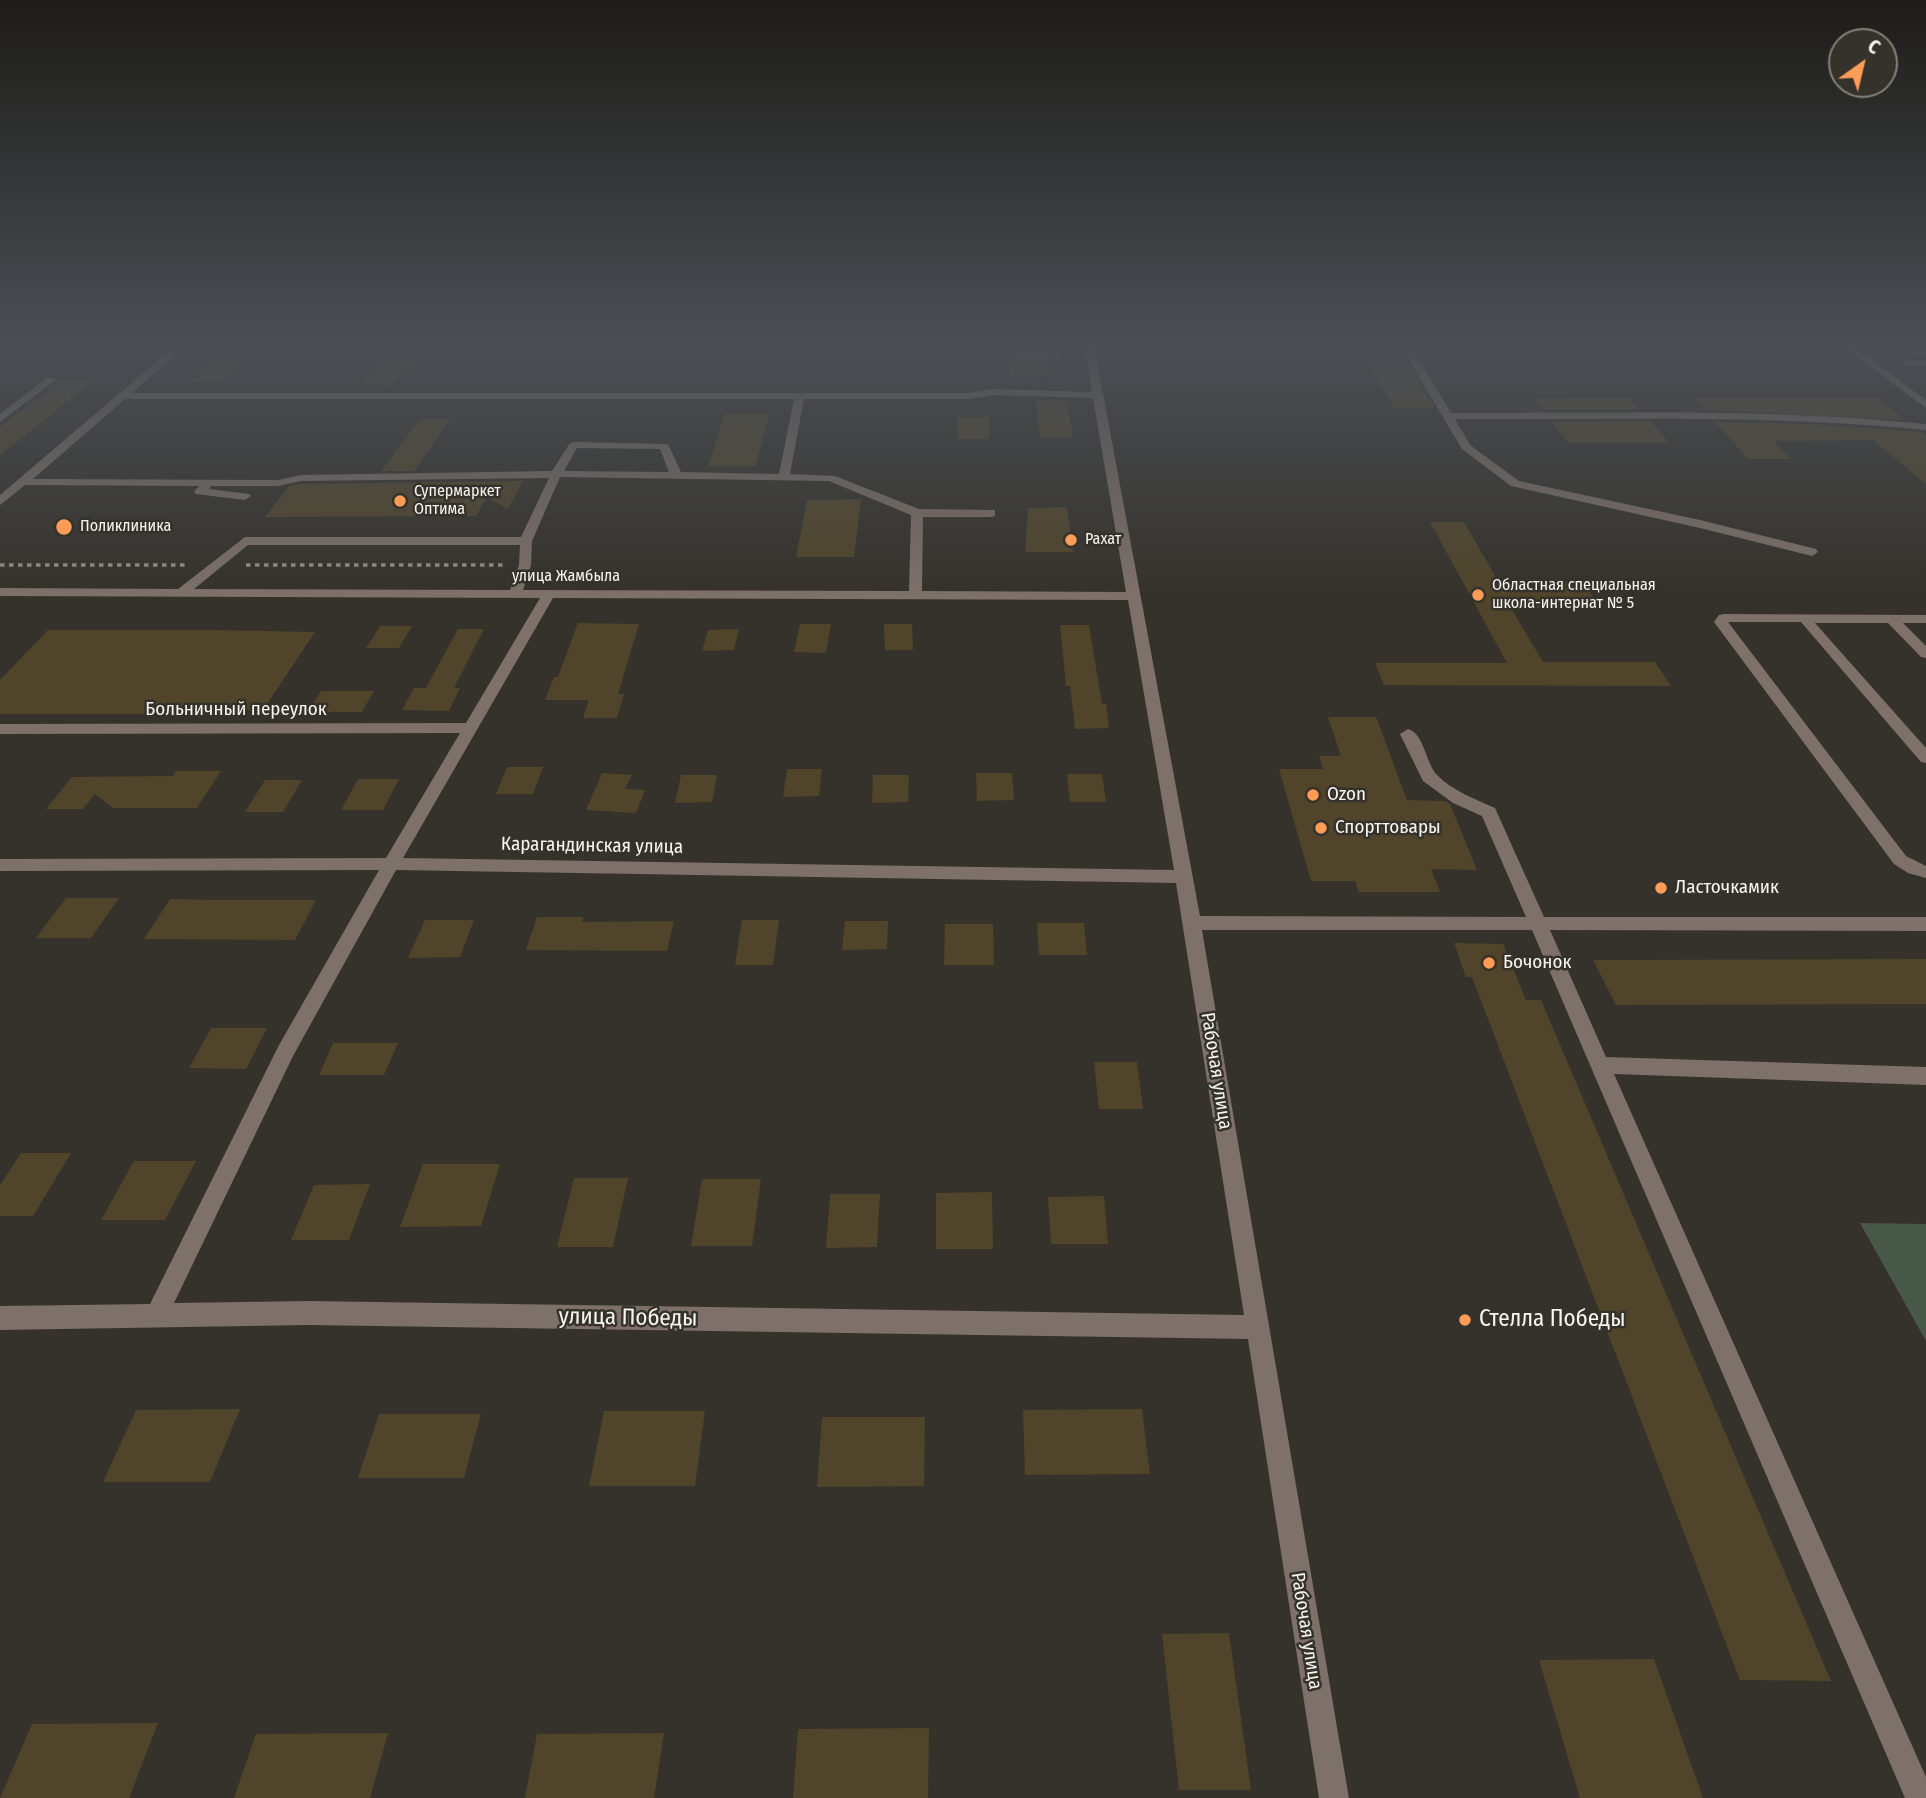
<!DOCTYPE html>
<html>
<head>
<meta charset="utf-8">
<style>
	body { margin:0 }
	#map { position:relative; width:1926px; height:1798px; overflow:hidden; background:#35322b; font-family:"Fira Sans Condensed",sans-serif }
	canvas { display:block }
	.north { position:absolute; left:1828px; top:28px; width:70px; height:70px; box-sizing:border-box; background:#35322b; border:2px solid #83807a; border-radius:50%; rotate:34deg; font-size:19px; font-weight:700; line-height:28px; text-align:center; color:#f7f5f0 }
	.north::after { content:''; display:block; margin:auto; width:24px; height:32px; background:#fe9c58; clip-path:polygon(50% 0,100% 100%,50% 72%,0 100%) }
</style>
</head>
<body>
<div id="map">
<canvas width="1926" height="1798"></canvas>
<div class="north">С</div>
</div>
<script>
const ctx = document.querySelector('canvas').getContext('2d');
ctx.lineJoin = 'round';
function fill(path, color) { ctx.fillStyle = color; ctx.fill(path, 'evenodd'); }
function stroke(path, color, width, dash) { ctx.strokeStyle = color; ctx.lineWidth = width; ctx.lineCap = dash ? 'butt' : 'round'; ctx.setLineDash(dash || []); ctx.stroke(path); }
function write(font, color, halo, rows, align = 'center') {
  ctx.font = font + ' "Fira Sans Condensed",sans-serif'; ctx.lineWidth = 5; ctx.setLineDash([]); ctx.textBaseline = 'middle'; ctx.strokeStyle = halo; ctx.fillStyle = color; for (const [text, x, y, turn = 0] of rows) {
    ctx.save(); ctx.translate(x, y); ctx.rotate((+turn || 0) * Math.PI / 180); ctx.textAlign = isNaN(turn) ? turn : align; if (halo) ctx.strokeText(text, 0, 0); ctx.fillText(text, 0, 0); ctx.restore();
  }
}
fill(new Path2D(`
	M1860,1223l66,1v117z`), '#485848');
fill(new Path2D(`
	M1009,345h37v4l16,7 -15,9 1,12 -39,-1z
	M1881,345h45v12h-18l-6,4z
	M217,358h31l-27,25 -32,-1z
	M384,358l30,1 -21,26 -32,-1z
	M1366,361h40l28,47h-39z
	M60,381h33l-93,74v-28z
	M1751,397h125l29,23 -200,-10 -11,-12z
	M1629,398l11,12h-97l-9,-11z
	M1036,401h31l6,37h-33z
	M725,414h44l-13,52h-48z
	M958,417h31v22h-32z
	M420,419h31l-37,52h-33z
	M1650,421l20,22h-102l-16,-21z
	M1715,422l94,2 113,8 4,3v49l-53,-44 -100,1 18,18h-43z
	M523,481l-15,28 -21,-12 -11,19 -211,1 24,-31 12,-2z
	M861,499l-7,58h-58l11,-57z
	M1067,507l6,45h-48l3,-44z
	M1430,522h34l34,59 85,1 18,26h-90l32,54h112l16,24 -287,-1 -9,-22h132z
	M578,623l61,1 -21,70h6l-7,24h-34l6,-18h-44l9,-23h4z
	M800,624h31l-5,29 -32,-1z
	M884,624h28l1,26h-28z
	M1060,625h29l13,79h4l3,24 -34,1 -5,-43h-4z
	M380,626h32l-13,22h-33z
	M458,629h26l-30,59h6l-11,23 -47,-1 12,-22h12z
	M739,629l-5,21 -32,1 6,-21z
	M48,630h167l100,2 -52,78h-110l-3,4h-150v-34z
	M321,691h53l-12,21h-54z
	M1328,717h48l31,83 38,1 5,3 27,66 -46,-1 9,23h-81l-4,-11h-44l-32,-112h44l-4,-13h22z
	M507,767h36l-10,27h-37z
	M787,769h35l-3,27 -36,1z
	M176,771h45l-24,37h-84l-18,-14 -12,15h-37l26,-32 101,-1z
	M602,773l30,2 -7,14 20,1 -9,23 -50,-3z
	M976,773h36l2,27 -37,1z
	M1067,774h35l4,28h-36z
	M681,775h36l-5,27 -37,1z
	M873,775h36l-1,27 -36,1z
	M358,779h41l-16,31h-42z
	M265,780h37l-19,32h-38z
	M66,898h53l-28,40h-55z
	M170,899l48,1h98l-21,40 -151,-1z
	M537,917h46l-1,5 92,-1 -7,30 -141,-1z
	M425,920h49l-14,37 -52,1z
	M742,920h37l-6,45h-38z
	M845,921h43l-1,28 -45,1z
	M1037,923h47l3,32h-48z
	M945,924h48l1,41h-50z
	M1454,943l49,1 23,56h15l290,681 -91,-1 -268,-703h-6z
	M1926,959v45l-310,1 -23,-45z
	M211,1028h56l-21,41 -57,-1z
	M333,1043h65l-14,32h-65z
	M1094,1062h43l6,47h-44z
	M21,1153h50l-38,63h-33v-31z
	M134,1161h62l-31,59h-64z
	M423,1164h77l-19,62 -81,1z
	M574,1178h54l-15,69h-56z
	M702,1179h59l-9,67h-61z
	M370,1184l-21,56h-58l23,-55z
	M992,1192l1,57h-57v-56z
	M830,1194h50l-3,53 -51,1z
	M1104,1196l4,48h-57l-3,-47z
	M240,1409l-30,73h-107l33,-72z
	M1142,1409l8,65 -125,1 -2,-65z
	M604,1411h101l-10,75h-106z
	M379,1414h102l-17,64h-106z
	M822,1417h103l-1,69 -107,1z
	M1229,1633l22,157h-72l-17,-156z
	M1654,1659l49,139h-123l-41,-138z
	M158,1723l-29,75h-129l32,-74z
	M929,1728l-1,70h-135l5,-69z
	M388,1733l-18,65h-136l22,-64z
	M664,1733l-10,65h-129l12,-64z`), '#50452a');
stroke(new Path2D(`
	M0,565h185
	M246,565h261`), '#928f89', 3.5, [4.5, 4.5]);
fill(new Path2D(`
	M176,345h11l-55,48h837l24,-4 99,3 -8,-47h10l106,571 326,1 -44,-101 -29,-13 -30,-22 -23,-47 8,-5c16,4 18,35 29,46 16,16 38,24 58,33l49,109h382v14l-376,-1 56,127 320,10v18l-312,-11 312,703v21h-21l-373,-868h-330l147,868h-30l-71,-459 -939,-14 -309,5v-24l150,-2 129,-259 100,-175 -379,1v-12l386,-1 74,-125 -460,1v-10l466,-1 74,-125 -540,-2v-8l178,1 67,-52h276l28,-59 -248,3 -23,5h-67l-2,3 40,5 2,2 -6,4 -49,-6 -2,-2 5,-6 -174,-1 -25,20v-10zM993,395l100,3 33,194 -204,-1 1,-74h68l4,-1v-6l-76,-1 -84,-33 -45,-2 14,-75h165zM125,399h669l-15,75 -98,-2 -13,-28 -94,-2 -4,1 -18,28 -251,4 -23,5 -245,-1zM577,448l83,1 9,23 -105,-1zM560,477l269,4 82,34 -2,76 -386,-1 8,-25 1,-24zM248,545h272l-1,20 -9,25 -316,-1zM553,598l575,2 46,270 -771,-12zM396,870l780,13 68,432 -935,-14 -135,2 119,-247z
	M1400,345h10l41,68c158,0 318,-5 475,11v6c-156,-16 -314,-10 -471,-11l15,26 49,36 181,39 116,29 2,3 -6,4 -112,-28 -189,-42 -49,-37z
	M1841,345h11l74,55v8z
	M1908,360h18v6l-21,-1 -2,-2z
	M48,377l9,2 -57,43v-8z
	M1724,614l202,1v8h-23l23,23v12l-5,-1 -33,-34h-73l111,125v15l-5,-1 -120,-140h-73l178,234 20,10v12l-18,-5 -14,-9 -180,-242 5,-7z`), '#7d7169');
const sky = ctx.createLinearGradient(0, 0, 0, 597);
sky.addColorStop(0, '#1d1c18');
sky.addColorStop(0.58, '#4b4f55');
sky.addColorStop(1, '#4b4f5500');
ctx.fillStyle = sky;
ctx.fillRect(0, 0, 1926, 597);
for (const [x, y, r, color] of [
	[400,501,7,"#fe9c58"],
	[64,527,9,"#fe9c58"],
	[1071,540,7,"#fe9c58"],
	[1478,595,7,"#fe9c58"],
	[1313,795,7,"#fe9c58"],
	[1321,828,7,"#fe9c58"],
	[1661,888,7,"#fe9c58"],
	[1489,963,7,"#fe9c58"],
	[1465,1320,7,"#fe9c58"]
]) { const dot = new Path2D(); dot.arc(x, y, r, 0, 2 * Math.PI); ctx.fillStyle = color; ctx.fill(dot); stroke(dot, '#35322b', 2.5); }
write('16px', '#f7f5f0', '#35322b', [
	["Супермаркет",414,492],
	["Оптима",414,510],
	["Поликлиника",80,527],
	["Рахат",1085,540],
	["Областная специальная",1492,586],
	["школа-интернат № 5",1492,604]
], 'left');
write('16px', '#f7f5f0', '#35322b', [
	["улица Жамбыла",566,577]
]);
write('19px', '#f7f5f0', '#35322b', [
	["Больничный переулок",236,710],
	["Карагандинская улица",592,846,1],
	["Рабочая улица",1216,1071,81],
	["Рабочая улица",1306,1631,81]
]);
write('19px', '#f7f5f0', '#35322b', [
	["Ozon",1327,795],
	["Спорттовары",1335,828],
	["Ласточкамик",1675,888],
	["Бочонок",1503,963]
], 'left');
write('23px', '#f7f5f0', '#35322b', [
	["улица Победы",628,1318,1]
]);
write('23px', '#f7f5f0', '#35322b', [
	["Стелла Победы",1479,1320]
], 'left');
</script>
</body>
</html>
